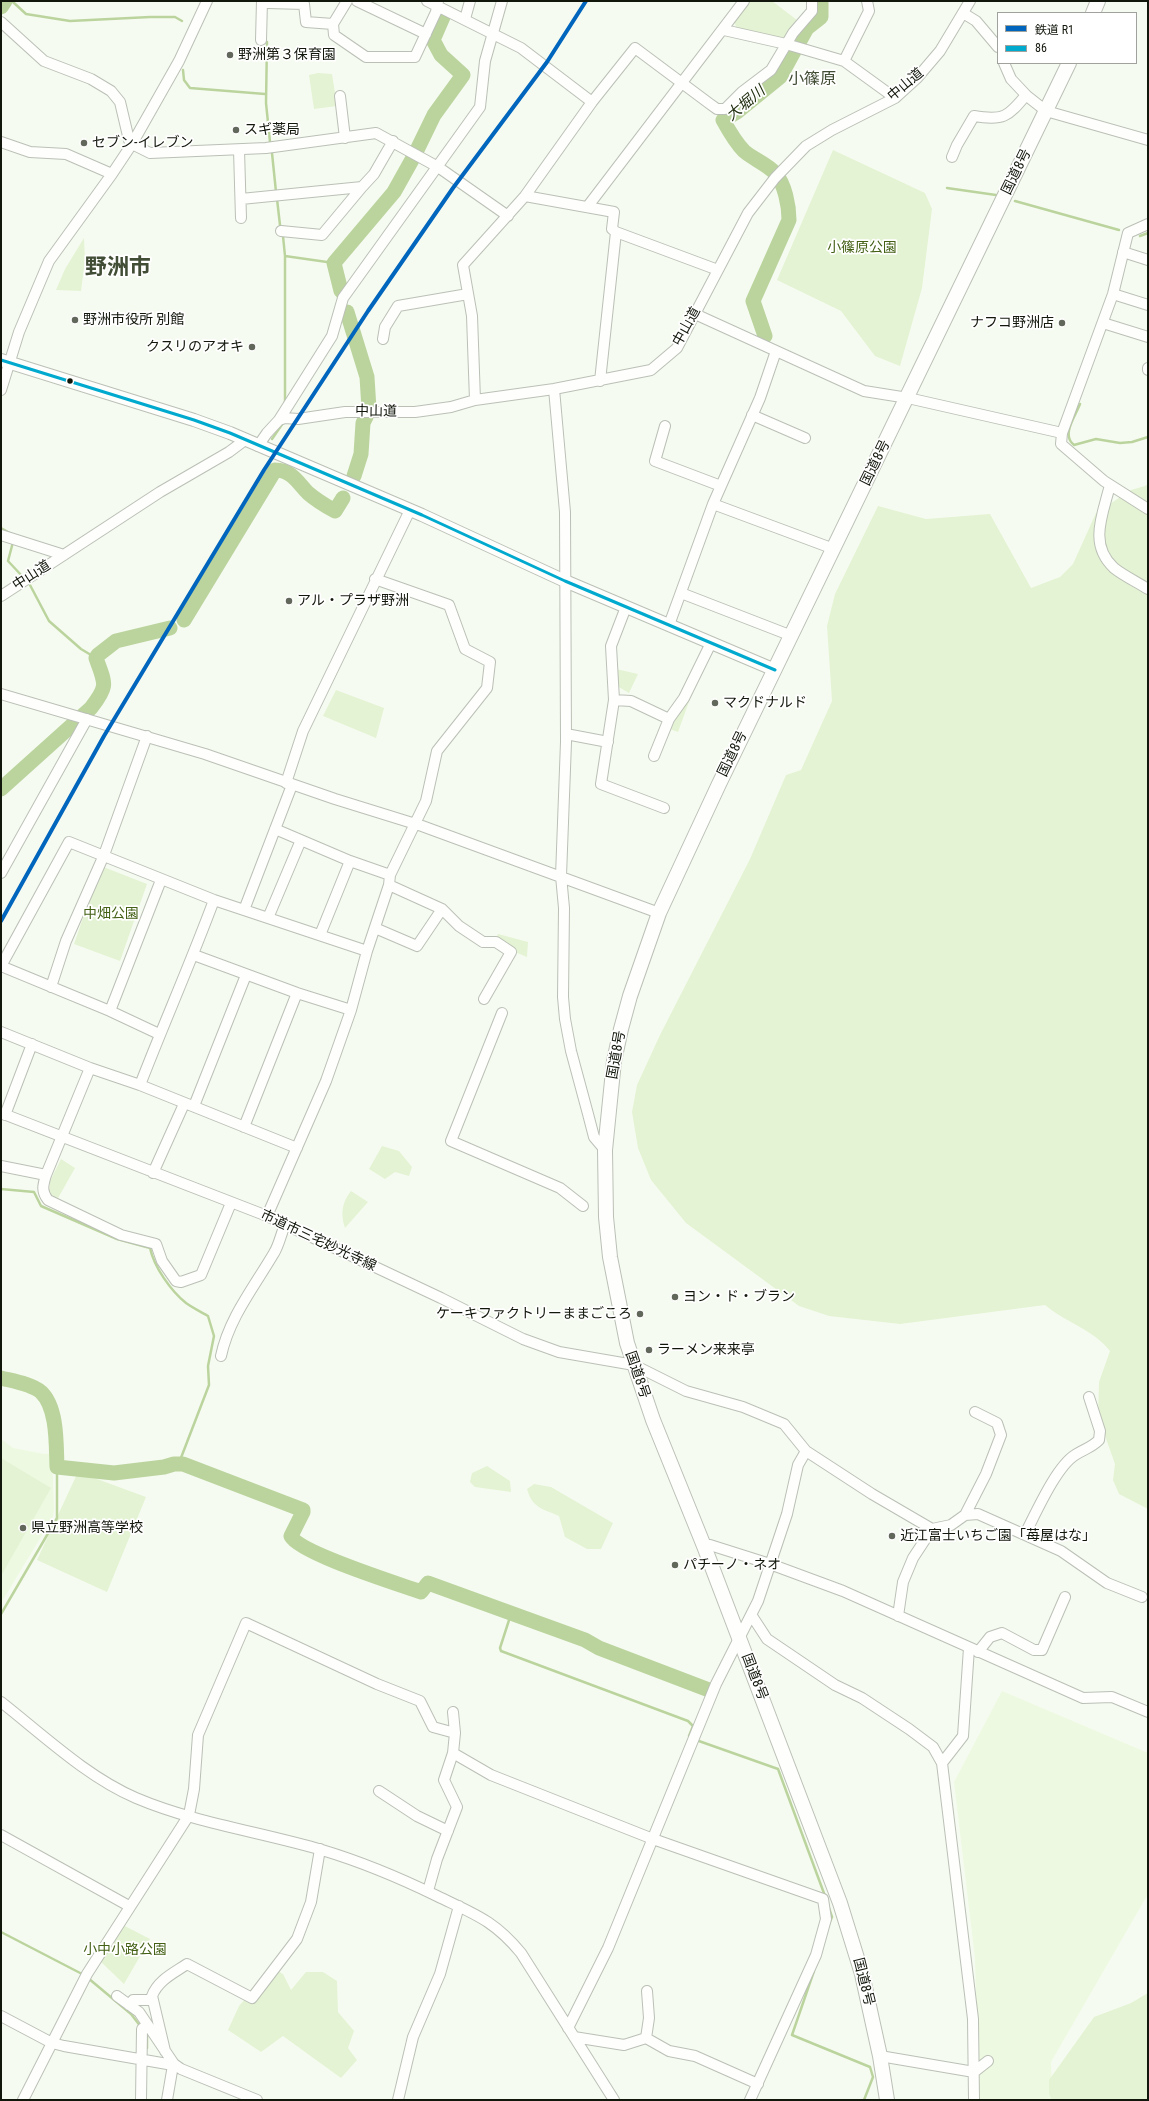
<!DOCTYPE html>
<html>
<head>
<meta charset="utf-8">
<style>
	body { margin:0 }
	#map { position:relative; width:1149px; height:2101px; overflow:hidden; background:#f6fbf1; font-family:"Roboto Condensed","Noto Sans JP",sans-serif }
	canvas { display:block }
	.frame { position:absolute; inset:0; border:2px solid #12170c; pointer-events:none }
	.legend { position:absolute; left:997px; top:12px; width:140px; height:52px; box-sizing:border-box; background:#fff; border:1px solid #a0a29e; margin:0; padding:5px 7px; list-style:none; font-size:12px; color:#12170c }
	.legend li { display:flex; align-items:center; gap:8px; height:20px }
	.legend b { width:20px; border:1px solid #a0a29e }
</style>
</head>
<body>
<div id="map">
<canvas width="1149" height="2101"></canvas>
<div class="frame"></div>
<ul class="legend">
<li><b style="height:5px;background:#0065bd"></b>鉄道 R1</li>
<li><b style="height:5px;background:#00a9ce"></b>86</li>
</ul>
</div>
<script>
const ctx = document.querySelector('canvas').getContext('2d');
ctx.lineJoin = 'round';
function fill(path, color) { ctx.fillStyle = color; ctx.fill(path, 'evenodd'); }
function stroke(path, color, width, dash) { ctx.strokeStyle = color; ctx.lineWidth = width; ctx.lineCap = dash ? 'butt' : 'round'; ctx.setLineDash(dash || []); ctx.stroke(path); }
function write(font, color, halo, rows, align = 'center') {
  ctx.font = font + ' "Roboto Condensed","Noto Sans JP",sans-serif'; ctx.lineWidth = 3.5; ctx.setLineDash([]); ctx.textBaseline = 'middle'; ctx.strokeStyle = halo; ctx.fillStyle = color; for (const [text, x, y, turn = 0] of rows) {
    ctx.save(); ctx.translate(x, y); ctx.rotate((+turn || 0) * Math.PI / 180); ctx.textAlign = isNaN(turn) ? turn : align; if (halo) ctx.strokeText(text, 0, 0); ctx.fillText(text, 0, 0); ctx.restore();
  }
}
fill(new Path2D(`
	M1,1439l12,9 31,6 8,-1 2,57 -1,7 -52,86z
	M1002,1691l146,62v141l-97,168 1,38h-73l-4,-142 -21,-176z`), '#edf9e0');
fill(new Path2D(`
	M749,1h23l25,19 -11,16 -8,3 -42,-12 -2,-6z
	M318,73l14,1 5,32 -23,3 -5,-34z
	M833,150l92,43 7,16 -10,79 -22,78 -25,-10 -34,-45 -64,-31z
	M84,238l1,22 -4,31 -25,-1 9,-21z
	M1148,484v1025l-29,-15 -6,-14 2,-16 -17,-48 1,-34 11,-31c-16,-21 -45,-29 -65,-46l-145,19 -71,-8 -30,-10 -113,-83 -35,-43 -13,-32 -6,-36 5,-27 23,-50 90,-176 36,-84 15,-5 31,-69 -5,-75 8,-32 43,-88 48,13 64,-5 41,74 29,-11 13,-13 23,-51 35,-23 14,-4z
	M616,669l22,5 -9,19 -12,-7z
	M336,690l48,18 -8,30 -53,-22z
	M688,699h2l-12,33 -11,-4z
	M101,866l46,18 -27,77 -46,-17z
	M498,934l30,8 -1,15 -12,-5 -19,-13z
	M382,1146l17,5 13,16 -3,9 -14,-4 -10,7 -16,-10z
	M61,1159l14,9 -18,32 -8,-8 1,-11z
	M351,1191l17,11 -23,26c-5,-14 -3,-26 6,-37z
	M1,1458l50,30 -50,88z
	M487,1466l23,15 1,11 -36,-5 -5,-5 2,-9z
	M78,1472l68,25 -39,95 -70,-32z
	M534,1484l17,3 62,36 -12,26h-14l-22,-12 -6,-21c-16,-7 -27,-8 -32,-27z
	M121,1924l29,15 -26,45 -24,-23z
	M272,1968l11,6 8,16 15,-18h17l14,9 1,31 16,19 -6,17 9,12 -16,18 -58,-42 -22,16 -33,-22 11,-24z
	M1148,1993v107h-96l-3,-6v-14l45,-63 37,-14z`), '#e4f3d3');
stroke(new Path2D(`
	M3,4l4,1 2,-3h4l13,12 44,7 80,-4h25l7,4
	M267,42l-1,61 4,39
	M183,70l1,10 6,8 75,6
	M272,153l4,39
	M947,188l49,7
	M277,199l3,26
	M1015,201l104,29
	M283,236l2,20v148
	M1140,236l8,-3
	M285,256l49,7
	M1080,404c-5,13 -19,31 -6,41l22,-6 24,4 12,-1 16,-5
	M272,439l11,-16
	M274,466l1,4
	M1,528l14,8
	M13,542l-5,19 15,16
	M30,585l19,36 32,28 15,9
	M1,1189l33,3 7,14 76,33 33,9c4,19 21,43 36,55 7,5 15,9 22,13l6,20 -6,30 1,19 -30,78
	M1,1614l56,-96v-51
	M511,1614l-11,34 1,3 187,70 5,5 -4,10 2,2
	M696,1740l82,29 47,127
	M829,1908l3,9 -3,7
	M1,1932l83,43
	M814,1971l-22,64 78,32 3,10 -9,23
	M88,1978l43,36 10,13
	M145,2033l2,3v12`), '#bbd49e', 2.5);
stroke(new Path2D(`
	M1,7l4,-6
	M417,150l17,-35 29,-40 -22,-20 -8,-15 10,-23
	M341,291l-7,-28 60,-71 19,-34
	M347,312l20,65 2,32
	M765,336l-12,-35 36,-81c0,-14 -4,-36 -14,-47 -8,-9 -22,-14 -31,-22 -9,-9 -15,-20 -21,-31l14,-8 43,-35 27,-49 14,-11v-16
	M354,476l7,-22 2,-31 3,-6
	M184,620l91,-150c17,0 23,13 33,23 8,7 18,13 27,18l8,-13
	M1,789l90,-81c18,-23 14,-24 5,-50l2,-3 18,-14 54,-13
	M1,1378c12,3 31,6 40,14 17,16 15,54 16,75l57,6 50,-6 10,-3h9l120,46v2l-12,24c8,17 108,48 130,56l7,-9 157,57 14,8 110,42`), '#bbd49e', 15);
const minor = new Path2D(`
	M265,1l3,2 36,1 2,18 27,2
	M347,1l-14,23 1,11 32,22h49l21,-45 2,-11
	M357,1l69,33
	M427,1l94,47 71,54
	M963,13l13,8 22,26
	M465,19l5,-18
	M1,22l43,39 47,18 20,12 9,11 9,38 3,4 18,9 116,-5 110,-15 62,34 70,49
	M724,30l62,14 58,17 51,37
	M261,40l1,-39
	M844,61l25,-50 -2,-10
	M1004,63l7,16 16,17 19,15 102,29
	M340,96l5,42
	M1,142l29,10 36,2 46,20
	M239,150l2,68
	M952,157l5,-12 17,-29c29,5 34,1 52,-21
	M525,196l89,16 -2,17 4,3 102,38
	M241,199l121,-12 12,-13 19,-33
	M588,206l156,-205
	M1148,224l-20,9 -15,61 -51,139 -1,11 43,37 44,28
	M281,231l41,4 40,-48
	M1123,252l25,8
	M1113,294l35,11
	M695,314l169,77 44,7 154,35
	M1103,323l45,14
	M383,339l2,-12 13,-21 70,-12
	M1148,368v2
	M600,381l16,-149
	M554,389l11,123 1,230 -5,134 3,32 -1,89 2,22 6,32 17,63 6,23 11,13
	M1,390l18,-58 30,-71 63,-87 20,-30 47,-83 28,-60
	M475,400l-3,-84 -9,-51 62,-69 67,-94 43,-54 75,56 7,5h8l17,-17 29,-22 22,-37 19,-22v-10
	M752,415l53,23
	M279,420l53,-84 11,-38 137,-191 5,-46 17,-60
	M665,426l-10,35 66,25
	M258,446l9,-13 12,-13 6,-2 13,1 47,-7h70l36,-5 24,-7 79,-11 97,-19 26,-22 71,-135 27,-35 31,-32 26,-16 63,-32 22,-20 23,-27 30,-50
	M1110,485c-7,29 -22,59 4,83 10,8 23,14 34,21
	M713,504l121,45
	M1,535l63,20
	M681,593l111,43
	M1,596l159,-104 69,-40 16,-12
	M626,607l-15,39 3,54 -13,84 63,24
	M669,625l44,-121 47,-106 16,-47
	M1,694l204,60 130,45 87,27 237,87
	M614,700l17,1 38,18
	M566,734l42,8
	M654,756l15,-37 15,-21 27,-55
	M286,783l17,-52 107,-221
	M275,829l75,32 40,14
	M1,873l86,-154
	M389,885l53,24 17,17 24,16h13l15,10 -27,47
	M244,910l48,-125
	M268,918l33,-78
	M375,928l42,18 25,-37
	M320,935l30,-74
	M194,955l103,38 54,17
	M51,987l15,-46 38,-86 43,-119
	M110,1011l51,-131
	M502,1013l-51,128 109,47 23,18
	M1,1032l89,36 50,17 157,63
	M159,1034l-49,-23 -109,-45 68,-124 145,58 153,51
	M90,1068l-44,107c-3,10 -5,16 2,25l73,35 35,9 6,17 14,20 5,1 20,-7 30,-72
	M140,1085c24,-62 51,-123 74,-185
	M194,1106l52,-131
	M1,1113l266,103 174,82 82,41 36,13 75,13 52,26 57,16 41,17 22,27 66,43 60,35
	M5,1115l27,-71
	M244,1127l53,-134
	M1,1166l45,9
	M153,1173l31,-69
	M267,1216l59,-135 25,-71 16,-59 22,-66 1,-10 36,-74 11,-50 50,-63 3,-26 -25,-13 -16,-44 -74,-26
	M221,1356c8,-38 33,-69 53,-103 5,-8 7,-19 11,-28
	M965,1515l21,-41 15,-39 -4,-12 -22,-11
	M1025,1534c11,-21 31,-67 50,-79 9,-6 16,-7 24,-15l1,-9 -11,-34
	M704,1546l6,-1 60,19 73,27 240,107 29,-1 36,15
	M752,1616l15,23 68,46 27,13 47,31 24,18 9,16 31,256 1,81
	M898,1616l5,-34 10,-24 19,-29 19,-4 14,-10 13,-1 83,37 46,32 35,14
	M978,1652l12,-15 12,-4 32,17h8l23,-53
	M1,1702c42,33 86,75 135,96 59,25 125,34 186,52 40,12 78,28 115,46 37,18 57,24 84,57l93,147
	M453,1712l2,21
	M942,1763l21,-27 6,-88
	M379,1791l38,25 31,15
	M1,1835l128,71
	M428,1891l9,-32 20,-52 -13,-27 9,-27
	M117,1996l22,16 35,52 7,5 76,31
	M129,2005l4,-5h20
	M1,2016l51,27 12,3 109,19 -6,35
	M568,2028l40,-80 108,-264 42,-83 29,-87 11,-49 8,-14
	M574,2037l50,8 22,-7 3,-20 -2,-27
	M646,2038l23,13 26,5 63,28
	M165,2051l-13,-55c6,-16 22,-23 35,-32l65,34 45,-59 14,-37 9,-53
	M880,2056l94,16 14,-11
	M23,2100l64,-126 102,-159 5,-26 4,-54 48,-112 131,61 43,17 13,26 22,6 -2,20 38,22 162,64 170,60 3,20 -10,36 -66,145
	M141,2100l1,-71 5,-4
	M398,2100l15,-63 27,-63 19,-68`);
const major = new Path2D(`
	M1,360l193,60 36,13 192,82 143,66 210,89`);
const highway = new Path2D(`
	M1093,13l5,-12
	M887,2100l-7,-44 -18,-82 -22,-71 -136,-357 -51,-126 -26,-77 -17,-86 -4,-40 -1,-67 9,-89 7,-32 9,-33 29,-83 60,-129 350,-721`);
stroke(minor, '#bbc0b6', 12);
stroke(major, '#bbc0b6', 14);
stroke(highway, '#bbc0b6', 16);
stroke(minor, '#fefefd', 10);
stroke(major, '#fefefd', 12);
stroke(highway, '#fefefd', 14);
stroke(new Path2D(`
	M1,360l193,60 36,13 192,82 143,66 210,89`), '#00a9ce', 3);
stroke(new Path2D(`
	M1,921l103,-185 160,-266 104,-159 85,-123 94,-126 39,-61`), '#0065bd', 4);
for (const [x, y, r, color] of [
	[230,55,4,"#62675c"],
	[236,130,4,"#62675c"],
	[84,143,4,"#62675c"],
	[75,320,4,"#62675c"],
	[1062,323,4,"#62675c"],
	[252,347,4,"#62675c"],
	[70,381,3.5,"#12170c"],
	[289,601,4,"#62675c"],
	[715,703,4,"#62675c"],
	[675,1297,4,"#62675c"],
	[640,1314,4,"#62675c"],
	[649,1350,4,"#62675c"],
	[23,1528,4,"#62675c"],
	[892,1536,4,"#62675c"],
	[675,1565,4,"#62675c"]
]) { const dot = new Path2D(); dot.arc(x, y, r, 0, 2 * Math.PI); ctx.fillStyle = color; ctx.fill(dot); stroke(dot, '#fff', 1.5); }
write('14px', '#12170c', '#fff', [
	["野洲第３保育園",238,55],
	["スギ薬局",244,130],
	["セブン-イレブン",92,143],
	["野洲市役所 別館",83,320],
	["ナフコ野洲店",1054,323,"right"],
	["クスリのアオキ",244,347,"right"],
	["アル・プラザ野洲",297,601],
	["マクドナルド",723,703],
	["ヨン・ド・ブラン",683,1297],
	["ケーキファクトリーままごころ",632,1314,"right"],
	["ラーメン来来亭",657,1350],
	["県立野洲高等学校",31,1528],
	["近江富士いちご園「苺屋はな」",900,1536],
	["パチーノ・ネオ",683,1565]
], 'left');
write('14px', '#12170c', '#fff', [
	["中山道",906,85,-40],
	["国道8号",1017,172,-64],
	["中山道",687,327,-61],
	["中山道",376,412,1],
	["国道8号",876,463,-64],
	["中山道",32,576,-33],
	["国道8号",733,754,-64],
	["国道8号",617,1055,-80],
	["市道市三宅妙光寺線",318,1241,25],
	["国道8号",637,1375,71],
	["国道8号",754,1677,69],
	["国道8号",863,1982,76]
]);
write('14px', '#446115', '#fff', [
	["小篠原公園",862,248],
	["中畑公園",111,914],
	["小中小路公園",125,1950]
]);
write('italic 15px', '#212f10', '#fff', [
	["大堀川",746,104,-40]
]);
write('16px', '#424d35', '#fff', [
	["小篠原",812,80]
]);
write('bold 22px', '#424d35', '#fff', [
	["野洲市",118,268]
]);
</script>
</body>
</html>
